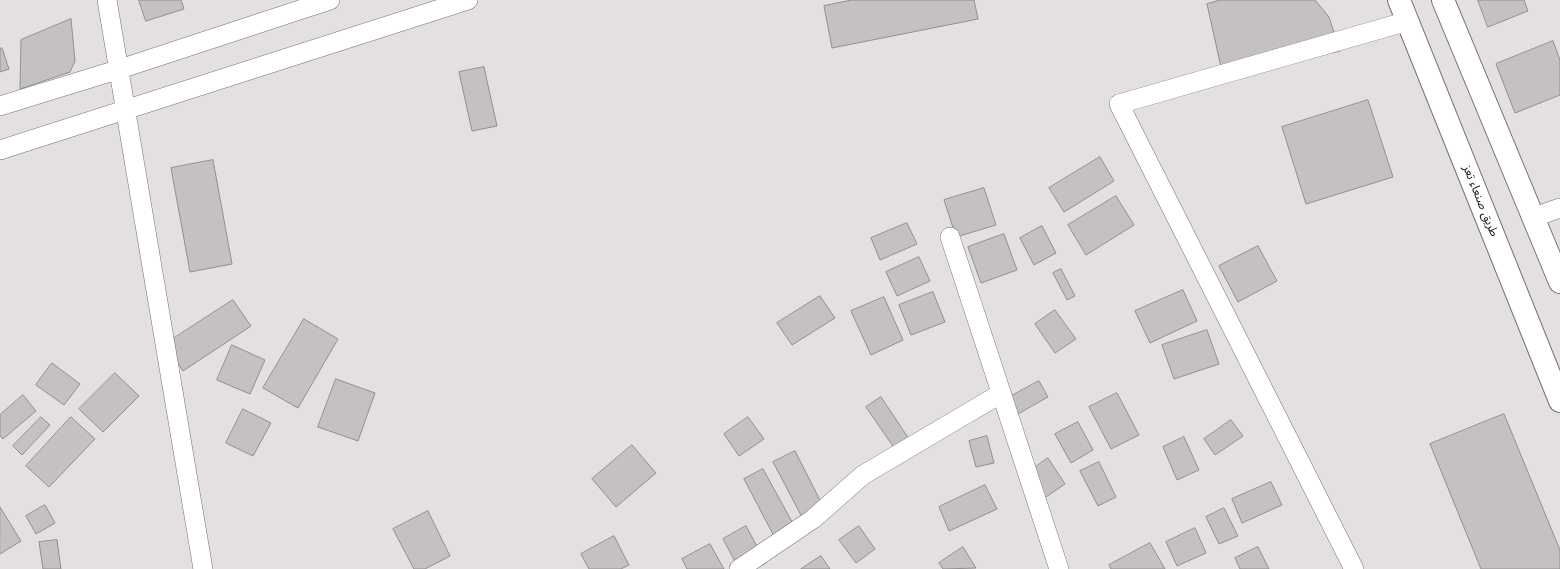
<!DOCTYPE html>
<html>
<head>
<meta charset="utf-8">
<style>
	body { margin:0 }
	canvas { display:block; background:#e4dfe0 }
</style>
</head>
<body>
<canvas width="1560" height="569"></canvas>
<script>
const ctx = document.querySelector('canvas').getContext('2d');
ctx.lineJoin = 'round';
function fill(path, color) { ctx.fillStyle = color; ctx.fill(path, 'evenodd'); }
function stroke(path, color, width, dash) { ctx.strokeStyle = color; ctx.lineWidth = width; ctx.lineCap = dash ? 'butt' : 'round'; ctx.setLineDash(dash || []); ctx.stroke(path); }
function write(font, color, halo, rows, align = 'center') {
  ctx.font = font + ' Roboto,"Noto Sans Arabic",sans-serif'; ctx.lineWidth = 4; ctx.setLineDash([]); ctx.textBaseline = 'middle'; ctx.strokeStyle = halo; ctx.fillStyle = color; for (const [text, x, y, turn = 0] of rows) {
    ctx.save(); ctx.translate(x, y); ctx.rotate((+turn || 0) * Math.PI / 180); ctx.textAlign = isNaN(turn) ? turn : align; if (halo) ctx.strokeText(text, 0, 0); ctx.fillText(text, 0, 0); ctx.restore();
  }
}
const building = new Path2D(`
	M139,0h42l3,9 -38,12z
	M852,0h122l4,19 -146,29 -8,-42z
	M1221,0h94l14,17 11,34 -117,25 -16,-72z
	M1478,0h46l4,11 -40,16z
	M71,19l4,42 -5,11 -50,17 1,-49z
	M1553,41l7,19v35l-45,18 -19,-49z
	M2,48l7,21 -9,3v-23z
	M484,67l13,59 -25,5 -13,-59z
	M1368,100l25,77 -87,27 -24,-77z
	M1100,157l14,24 -50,31 -15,-24z
	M213,160l19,104 -42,8 -19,-104z
	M984,188l12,37 -40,12 -12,-37z
	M1116,196l18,29 -48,30 -18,-30z
	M907,223l10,21 -37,16 -9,-22z
	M1042,226l14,27 -22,12 -14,-27z
	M1004,234l13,36 -36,13 -13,-36z
	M1258,246l19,35 -39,21 -19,-36z
	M919,257l11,24 -33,15 -11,-24z
	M1061,269l14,27 -8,4 -14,-27z
	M1183,290l14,31 -47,22 -15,-32z
	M933,292l12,30 -34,13 -12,-30z
	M820,296l15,22 -43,27 -15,-22z
	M884,297l19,43 -32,15 -20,-44z
	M233,300l18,26 -68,45 -18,-27z
	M1055,310l21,29 -21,14 -20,-29z
	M304,319l34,20 -40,69 -35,-20z
	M1207,330l12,34 -45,15 -12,-34z
	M232,345l33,15 -15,34 -33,-14z
	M52,363l28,21 -16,21 -28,-20z
	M115,373l24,23 -36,36 -24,-23z
	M336,379l39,14 -17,48 -40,-14z
	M1039,381l9,16 -32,18 -10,-16z
	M1117,393l22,42 -28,14 -22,-42z
	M23,395l13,16 -33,28 -3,-3v-21z
	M881,397l32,48 -14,10 -33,-48z
	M243,409l28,14 -18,33 -27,-13z
	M1504,414l56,136v19h-79l-51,-125z
	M41,417l9,8 -28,30 -9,-9z
	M71,417l24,22 -46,48 -23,-21z
	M748,417l16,22 -25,17 -15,-22z
	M1231,420l12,16 -28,19 -11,-16z
	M1078,422l15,28 -22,13 -16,-29z
	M987,436l7,27 -18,4 -7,-26z
	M1184,437l15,33 -22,10 -14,-33z
	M632,445l24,28 -40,34 -24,-28z
	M795,451l29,57 -21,11 -30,-57z
	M1048,458l17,26 -25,17 -17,-25z
	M1099,462l17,35 -18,9 -18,-35z
	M763,469l33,60 -20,11 -32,-61z
	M1271,482l11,23 -40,18 -10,-24z
	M985,485l12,24 -48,22 -10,-24z
	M45,505l10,18 -19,11 -10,-18z
	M0,507l21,34 -21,13z
	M1224,508l14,28 -19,8 -13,-27z
	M428,511l22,45 -25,13h-11l-21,-40z
	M746,526l20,37 -11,6h-16l-16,-30z
	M859,526l16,23 -19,14 -17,-23z
	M1195,528l11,25 -29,13 -11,-24z
	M614,536l15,29 -8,4h-32l-8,-15z
	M57,540l4,29h-18l-4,-27z
	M1150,543l15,26h-54l-2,-4z
	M710,544l14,25h-37l-5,-10z
	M963,547l13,21 -33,1 -4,-6z
	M1258,547l11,22h-29l-5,-11z
	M821,556l9,13h-29z`);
fill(building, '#c5c1c1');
stroke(building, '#928e8f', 1);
const street = new Path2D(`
	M107,0l96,569
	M0,106l120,-37 210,-69
	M0,150l468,-150
	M1532,218l28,-10
	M950,237l109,332
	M739,569l74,-50 50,-44 137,-81
	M1354,569l-235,-465 289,-83`);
const highway = new Path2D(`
	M1399,0l161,401
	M1443,0l117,282`);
stroke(street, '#757172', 20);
stroke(highway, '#757172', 24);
stroke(street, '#fff', 19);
stroke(highway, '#fff', 22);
write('12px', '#161515', '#fff', [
	["طريق صنعاء تعز",1480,201,68]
]);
</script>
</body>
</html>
